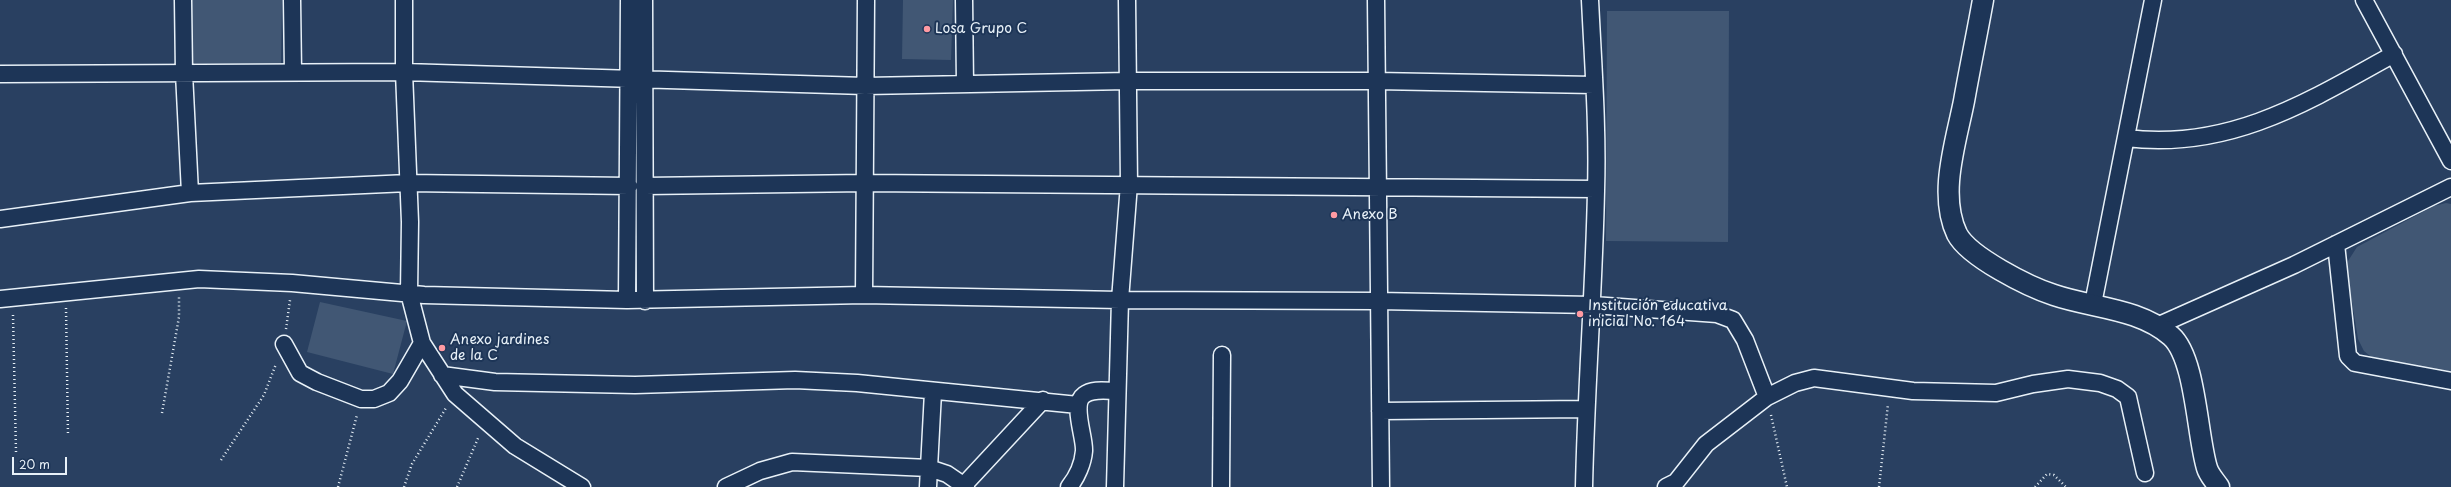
<!DOCTYPE html>
<html>
<head>
<meta charset="utf-8">
<style>
	body { margin:0 }
	#map { position:relative; width:2451px; height:487px; overflow:hidden; background:#294061; font-family:"Playpen Sans",sans-serif }
	canvas { display:block }
	.scale { position:absolute; left:12px; top:457px; width:55px; height:18px; box-sizing:border-box; border:2px solid #e8f1f8; border-top:0; padding-left:5px; font-size:12px; line-height:14px; white-space:nowrap; color:#e8f1f8; -webkit-text-stroke:3px #1d3557; paint-order:stroke }
</style>
</head>
<body>
<div id="map">
<canvas width="2451" height="487"></canvas>
<div class="scale">20 m</div>
</div>
<script>
const ctx = document.querySelector('canvas').getContext('2d');
ctx.lineJoin = 'round';
function fill(path, color) { ctx.fillStyle = color; ctx.fill(path, 'evenodd'); }
function stroke(path, color, width, dash) { ctx.strokeStyle = color; ctx.lineWidth = width; ctx.lineCap = dash ? 'butt' : 'round'; ctx.setLineDash(dash || []); ctx.stroke(path); }
function write(font, color, halo, rows, align = 'center') {
  ctx.font = font + ' "Playpen Sans",sans-serif'; ctx.lineWidth = 4; ctx.setLineDash([]); ctx.textBaseline = 'middle'; ctx.strokeStyle = halo; ctx.fillStyle = color; for (const [text, x, y, turn = 0] of rows) {
    ctx.save(); ctx.translate(x, y); ctx.rotate((+turn || 0) * Math.PI / 180); ctx.textAlign = isNaN(turn) ? turn : align; if (halo) ctx.strokeText(text, 0, 0); ctx.fillText(text, 0, 0); ctx.restore();
  }
}
fill(new Path2D(`
	M192,0h90l-1,64 -89,-1z
	M903,0h50l-2,60 -49,-1z
	M1607,11h122l-1,231 -122,-1z
	M2446,203l5,1v170l-76,-14 -11,-9 -6,-12 -11,-68 1,-10 9,-14 77,-41z
	M320,302l87,19 -14,53 -86,-22z`), '#415774');
const minor = new Path2D(`
	M183,0l1,73 6,120
	M292,0l1,72
	M404,0v72l6,150 -1,71 13,50 33,51 60,52 67,41
	M644,0l1,301
	M964,0l1,84
	M1376,0l5,487
	M2364,0l87,161
	M0,74l404,-2 461,14 263,-5h248l218,4
	M2126,138c103,13 182,-36 268,-84
	M645,186l220,-3 731,6
	M0,219l190,-26 218,-10 221,3
	M2336,244l12,112 7,7 96,18
	M864,295l2,-295
	M0,299l199,-20 93,4 132,12 203,5 237,-5 256,5 258,1 215,4 124,9 16,6 12,20 22,57
	M627,300l2,-300
	M2093,304l60,-304
	M2157,326l137,-61 157,-78
	M284,344l16,29 17,9 44,17h13l15,-6 11,-12 22,-38
	M442,375l53,7 140,3 160,-5 62,3 221,22
	M1380,411l206,-2
	M964,485l79,-85
	M726,487l34,-16 32,-9 137,6 18,6 19,13
	M928,487l5,-95
	M1069,487c8,-10 14,-24 15,-36 1,-14 -13,-47 0,-56 9,-7 23,-4 33,-4
	M1115,487l5,-187 9,-116 -2,-184
	M1221,487l1,-132
	M1584,487c2,-99 10,-197 12,-296 2,-64 -3,-128 -6,-191
	M1666,487l10,-5 30,-38 61,-47 28,-14 19,-5 99,13 83,2 37,-9 35,-5 32,4 17,6 11,8 17,76`);
const tertiary = new Path2D(`
	M1983,0c-6,34 -13,67 -19,101 -8,41 -26,93 -7,133 12,23 72,53 97,61 38,13 85,13 117,41 25,22 26,100 36,132 2,7 8,13 12,19`);
stroke(minor, '#e8f1f8', 19);
stroke(tertiary, '#e8f1f8', 23);
stroke(new Path2D(`
	M66,308l2,128
	M13,315l3,137
	M286,329l4,-29
	M162,413l17,-96v-20
	M1771,415l16,72
	M221,460l43,-65 12,-31
	M338,487l19,-72
	M404,487l8,-23 34,-56
	M457,487l22,-51
	M1879,487l9,-83
	M2035,487l12,-13 7,1 12,12`), '#e8f1f8', 2.5, [1, 3]);
stroke(minor, '#1d3557', 16);
stroke(tertiary, '#1d3557', 20);
for (const [x, y, r, color] of [
	[927,29,4,"#ff9aa2"],
	[1334,215,4,"#ff9aa2"],
	[1580,314,4,"#ff9aa2"],
	[442,348,4,"#ff9aa2"]
]) { const dot = new Path2D(); dot.arc(x, y, r, 0, 2 * Math.PI); ctx.fillStyle = color; ctx.fill(dot); stroke(dot, '#1d3557', 1.5); }
write('14px', '#e8f1f8', '#1d3557', [
	["Losa Grupo C",935,29],
	["Anexo B",1342,215],
	["Institución educativa",1588,306],
	["inicial No. 164",1588,322],
	["Anexo jardines",450,340],
	["de la C",450,356]
], 'left');
</script>
</body>
</html>
